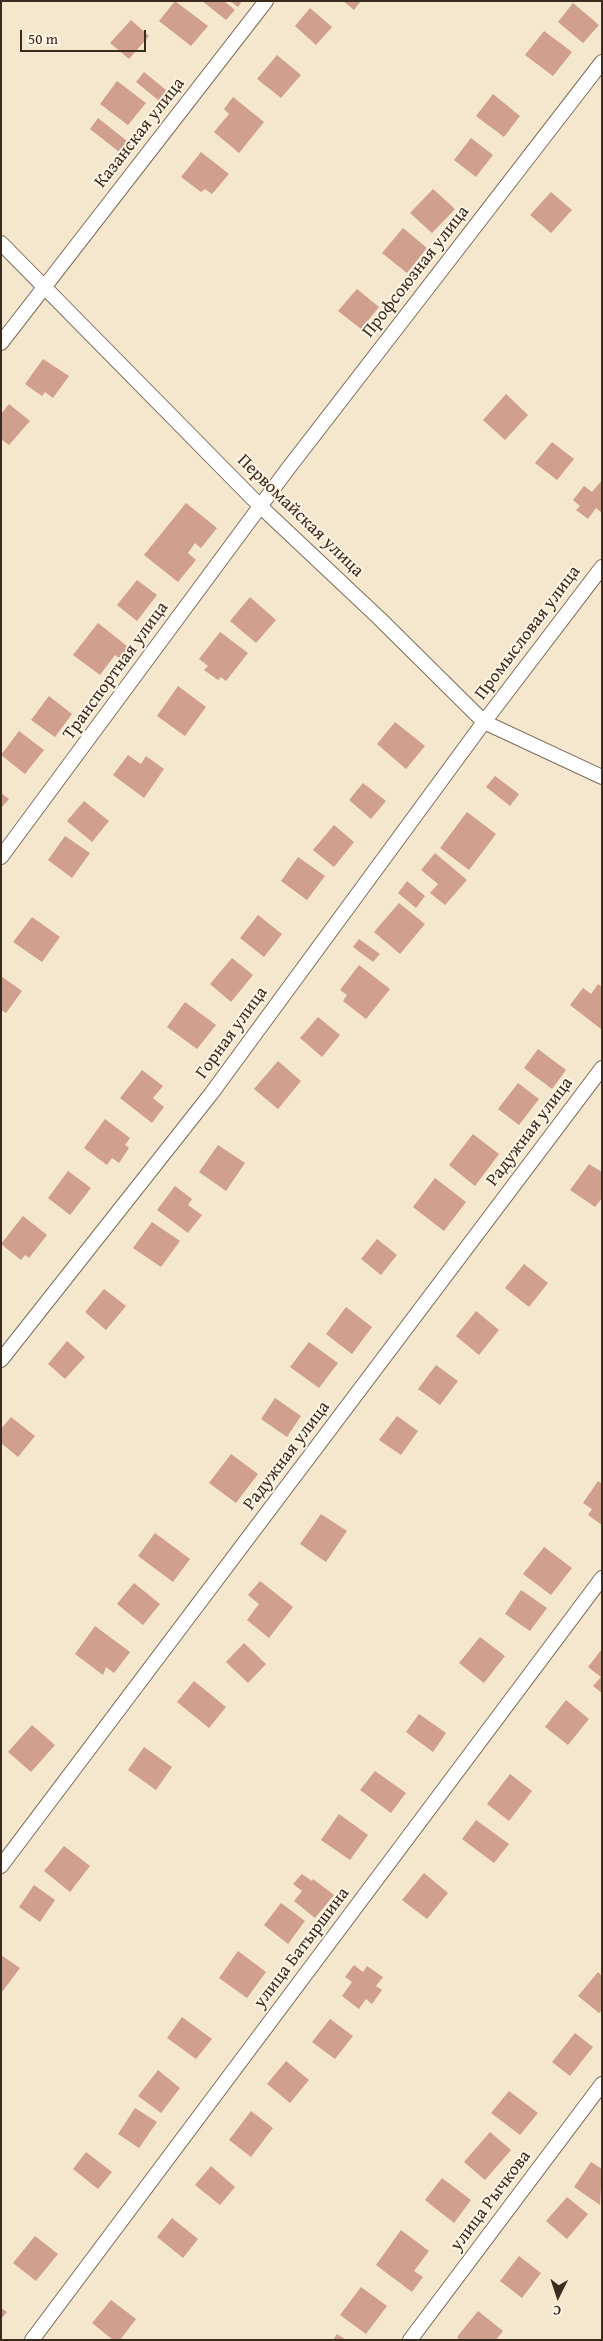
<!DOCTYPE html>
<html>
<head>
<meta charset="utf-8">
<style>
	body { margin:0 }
	#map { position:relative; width:603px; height:2341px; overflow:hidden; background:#f4e7cd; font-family:"Gentium Book Plus",serif }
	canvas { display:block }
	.frame { position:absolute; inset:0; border:2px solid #3b2a1e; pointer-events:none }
	.north { position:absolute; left:533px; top:2271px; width:50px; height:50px; -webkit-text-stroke:4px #fcf5e5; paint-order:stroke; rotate:184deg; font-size:14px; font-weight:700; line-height:20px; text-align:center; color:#3b2a1e }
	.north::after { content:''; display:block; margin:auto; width:18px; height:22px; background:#3b2a1e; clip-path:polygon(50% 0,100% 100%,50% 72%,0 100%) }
	.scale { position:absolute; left:20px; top:30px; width:126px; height:22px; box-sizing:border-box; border:2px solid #3b2a1e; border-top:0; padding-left:6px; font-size:15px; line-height:18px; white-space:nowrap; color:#3b2a1e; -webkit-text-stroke:4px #fcf5e5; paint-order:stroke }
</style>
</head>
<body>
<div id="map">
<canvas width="603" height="2341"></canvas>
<div class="frame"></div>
<div class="north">С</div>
<div class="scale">50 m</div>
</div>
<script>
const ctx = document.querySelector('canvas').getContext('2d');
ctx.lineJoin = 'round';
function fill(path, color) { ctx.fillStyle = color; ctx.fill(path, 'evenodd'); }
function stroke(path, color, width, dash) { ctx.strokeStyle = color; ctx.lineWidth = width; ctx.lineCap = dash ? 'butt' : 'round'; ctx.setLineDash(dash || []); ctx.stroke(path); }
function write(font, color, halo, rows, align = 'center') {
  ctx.font = font + ' "Gentium Book Plus",serif'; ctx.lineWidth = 4; ctx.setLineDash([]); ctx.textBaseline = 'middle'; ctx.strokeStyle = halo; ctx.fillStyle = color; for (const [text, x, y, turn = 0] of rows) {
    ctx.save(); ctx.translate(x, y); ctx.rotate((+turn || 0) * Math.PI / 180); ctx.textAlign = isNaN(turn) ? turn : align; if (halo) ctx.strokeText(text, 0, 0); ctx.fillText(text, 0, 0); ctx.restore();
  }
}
fill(new Path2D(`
	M175,1l33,25 -17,20 -32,-25z
	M202,1h22l11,9 -9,10z
	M230,1h12l-4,6z
	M343,1h18l-7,9z
	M573,3l26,22 -16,18 -25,-21z
	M310,8l22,19 -16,18 -21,-19z
	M131,20l18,16 -20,23 -19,-16z
	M544,31l28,21 -19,24 -28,-21z
	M277,55l24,20 -20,23 -24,-19z
	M144,72l27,22 -8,10 -27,-22z
	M117,81l29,22 -18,22 -28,-21z
	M493,94l27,22 -16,21 -28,-21z
	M233,97l31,25 -25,31 -25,-21 15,-18 -5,-5z
	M98,118l34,27 -9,10 -33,-26z
	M471,138l22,17 -17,22 -22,-17z
	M201,152l28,22 -17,20 -7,-5 -4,3 -20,-15z
	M433,189l22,20 -23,24 -22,-20z
	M551,192l21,18 -21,23 -21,-18z
	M403,228l24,20 -20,25 -25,-20z
	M357,289l22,18 -18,22 -23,-18z
	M43,359l26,17 -16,22 -8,-6 -3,4 -17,-12z
	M506,394l22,21 -23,25 -22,-20z
	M9,404l21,17 -21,24 -8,-6v-25z
	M552,442l22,17 -17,21 -22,-17z
	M602,480v33l-6,-5 -8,11 -12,-9 4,-4 -7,-6 11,-14 8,6z
	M186,503l31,25 -16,20 -6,-5 -7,10 8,7 -18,22 -34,-27z
	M137,580l20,15 -20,26 -20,-16z
	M250,597l26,23 -20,23 -26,-22z
	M98,623l34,27 -9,11 -8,-6 -15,20 -27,-20z
	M220,632l28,21 -22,28 -5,-4 -3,3 -14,-10 4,-4 -9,-7z
	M178,686l28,21 -21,29 -28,-20z
	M49,696l23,18 -17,23 -24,-17z
	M395,722l30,24 -19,23 -29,-25z
	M19,731l25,19 -19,24 -24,-19z
	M128,755l13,9 5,-8 18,13 -20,29 -31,-23z
	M495,776l24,18 -9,12 -24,-19z
	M363,783l23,18 -15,18 -22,-19z
	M1,793l8,6 -8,9z
	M84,801l25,20 -17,21 -25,-21z
	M467,812l29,22 -27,36 -29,-22z
	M334,825l20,17 -20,25 -21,-17z
	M65,836l25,17 -18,25 -24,-18z
	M435,853l32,27 -22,25 -15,-12 8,-9 -17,-14z
	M298,857l27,19 -18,24 -26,-19z
	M407,881l18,15 -9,12 -18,-15z
	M399,903l26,21 -25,30 -26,-22z
	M258,915l24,19 -18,23 -24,-19z
	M32,917l28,20 -18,25 -29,-20z
	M359,939l21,15 -7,8 -20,-15z
	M232,958l21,17 -22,27 -21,-18z
	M359,965l31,24 -24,30 -23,-18 4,-6 -7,-5z
	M1,976l21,15 -16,22 -5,-3z
	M598,984l4,3 -1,42 -31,-24 13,-17 8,6z
	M185,1002l31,23 -19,24 -30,-22z
	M318,1017l22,18 -18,22 -22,-19z
	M538,1049l28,21 -14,19 -28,-21z
	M278,1061l23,20 -23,28 -24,-20z
	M142,1070l21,16 -10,12 11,9 -12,16 -32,-25z
	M518,1083l21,16 -20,26 -21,-16z
	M105,1119l25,19 -5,7 4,3 -10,15 -7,-5 -5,7 -23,-17z
	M473,1134l26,20 -24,32 -26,-21z
	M218,1145l27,18 -19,28 -27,-19z
	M589,1164l13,8v26l-7,9 -25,-17z
	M68,1171l23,17 -21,27 -22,-17z
	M435,1178l31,24 -22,29 -31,-24z
	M175,1186l17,13 -4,6 14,10 -14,18 -31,-23z
	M23,1216l24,19 -18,23 -4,-3 -4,5 -20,-16z
	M152,1222l28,19 -19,26 -28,-19z
	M377,1239l20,16 -16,20 -20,-16z
	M524,1264l24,19 -19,24 -24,-19z
	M104,1289l22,17 -20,24 -21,-18z
	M346,1307l26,20 -20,27 -26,-20z
	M476,1311l23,19 -20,25 -23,-19z
	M67,1341l18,16 -20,22 -17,-15z
	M309,1342l29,21 -19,25 -29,-21z
	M436,1365l22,16 -18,24 -22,-16z
	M275,1398l26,18 -14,21 -26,-18z
	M397,1416l21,15 -17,24 -22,-15z
	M11,1417l24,19 -17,21 -17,-14v-14z
	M231,1454l27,20 -22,29 -27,-20z
	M598,1481l4,3v41l-14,-10 4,-6 -9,-6z
	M321,1514l26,17 -21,31 -26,-18z
	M155,1533l35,26 -17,23 -35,-26z
	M544,1547l28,21 -21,27 -28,-21z
	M260,1581l33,26 -24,31 -22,-18 12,-16 -11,-9z
	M134,1583l26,21 -17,21 -26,-21z
	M521,1590l26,18 -17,23 -25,-17z
	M95,1626l35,26 -16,21 -8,-6 -3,8 -28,-21z
	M480,1637l25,19 -21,27 -25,-20z
	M244,1643l22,21 -18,19 -22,-21z
	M602,1649v44l-9,-7 8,-9 -13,-10z
	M194,1681l32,26 -17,21 -32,-26z
	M566,1700l23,19 -21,26 -23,-18z
	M419,1714l27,19 -13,19 -27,-20z
	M32,1725l23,20 -24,27 -23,-20z
	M144,1747l28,20 -16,23 -28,-20z
	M375,1771l31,22 -15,20 -31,-23z
	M510,1774l22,17 -23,30 -22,-17z
	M339,1814l29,21 -18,25 -29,-20z
	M476,1820l33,24 -15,19 -32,-24z
	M64,1846l26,20 -20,26 -26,-21z
	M424,1873l24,20 -21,26 -25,-19z
	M302,1874l10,7 1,-2 21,16 -19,23 -21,-17 8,-10 -9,-7z
	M34,1885l21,15 -15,22 -21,-15z
	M281,1903l24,18 -17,23 -24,-19z
	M238,1951l28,21 -19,26 -28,-20z
	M1,1955l19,13 -18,24 -1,-1z
	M354,1965l9,7 4,-6 16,11 -7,9 6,4 -10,14 -6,-5 -7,10 -17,-13 10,-14 -7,-5z
	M598,1972l4,4v34l-3,3 -21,-17z
	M182,2017l30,22 -16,20 -29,-21z
	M330,2019l23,17 -18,23 -23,-17z
	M575,2033l18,14 -23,29 -18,-14z
	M286,2061l23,19 -19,23 -23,-19z
	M158,2070l22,18 -19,25 -23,-17z
	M509,2091l29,22 -18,22 -29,-22z
	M135,2108l22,14 -18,26 -21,-14z
	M251,2111l22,17 -22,29 -22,-17z
	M490,2132l21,18 -26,30 -21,-18z
	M86,2152l26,20 -14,17 -25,-20z
	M591,2162l11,7 -2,36 -26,-18z
	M211,2166l24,21 -15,18 -25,-20z
	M442,2178l29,22 -17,23 -29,-23z
	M567,2197l21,17 -21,25 -21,-18z
	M172,2218l26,21 -15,19 -26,-21z
	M401,2230l28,21 -15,20 9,6 -11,15 -36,-27z
	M35,2236l23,18 -22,27 -23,-18z
	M519,2256l22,17 -19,25 -22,-17z
	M361,2287l26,19 -21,28 -26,-19z
	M111,2300l25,19 -16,21h-7l-21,-17z
	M1,2308l6,4 -6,7z
	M478,2311l25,20 -7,9h-36l-3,-3z
	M337,2334l9,6h-13z`), '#d19f8d');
const minor = new Path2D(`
	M1,243l259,263 119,112 105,104 118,55
	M1,343l265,-342
	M1,857l286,-387 315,-408
	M1,1360l210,-266 273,-372 118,-155
	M1,1866l601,-798
	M32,2340l570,-762
	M410,2340l192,-256`);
stroke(minor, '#7c6c5b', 16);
stroke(minor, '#fff', 14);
write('18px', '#3b2a1e', '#fcf5e5', [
	["Казанская улица",140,133,-52],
	["Профсоюзная улица",416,272,-52],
	["Первомайская улица",300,516,44],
	["Промысловая улица",528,633,-53],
	["Транспортная улица",116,671,-54],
	["Горная улица",232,1033,-54],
	["Радужная улица",530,1132,-53],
	["Радужная улица",287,1456,-53],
	["улица Батыршина",302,1948,-53],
	["улица Рычкова",491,2201,-53]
]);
</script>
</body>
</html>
